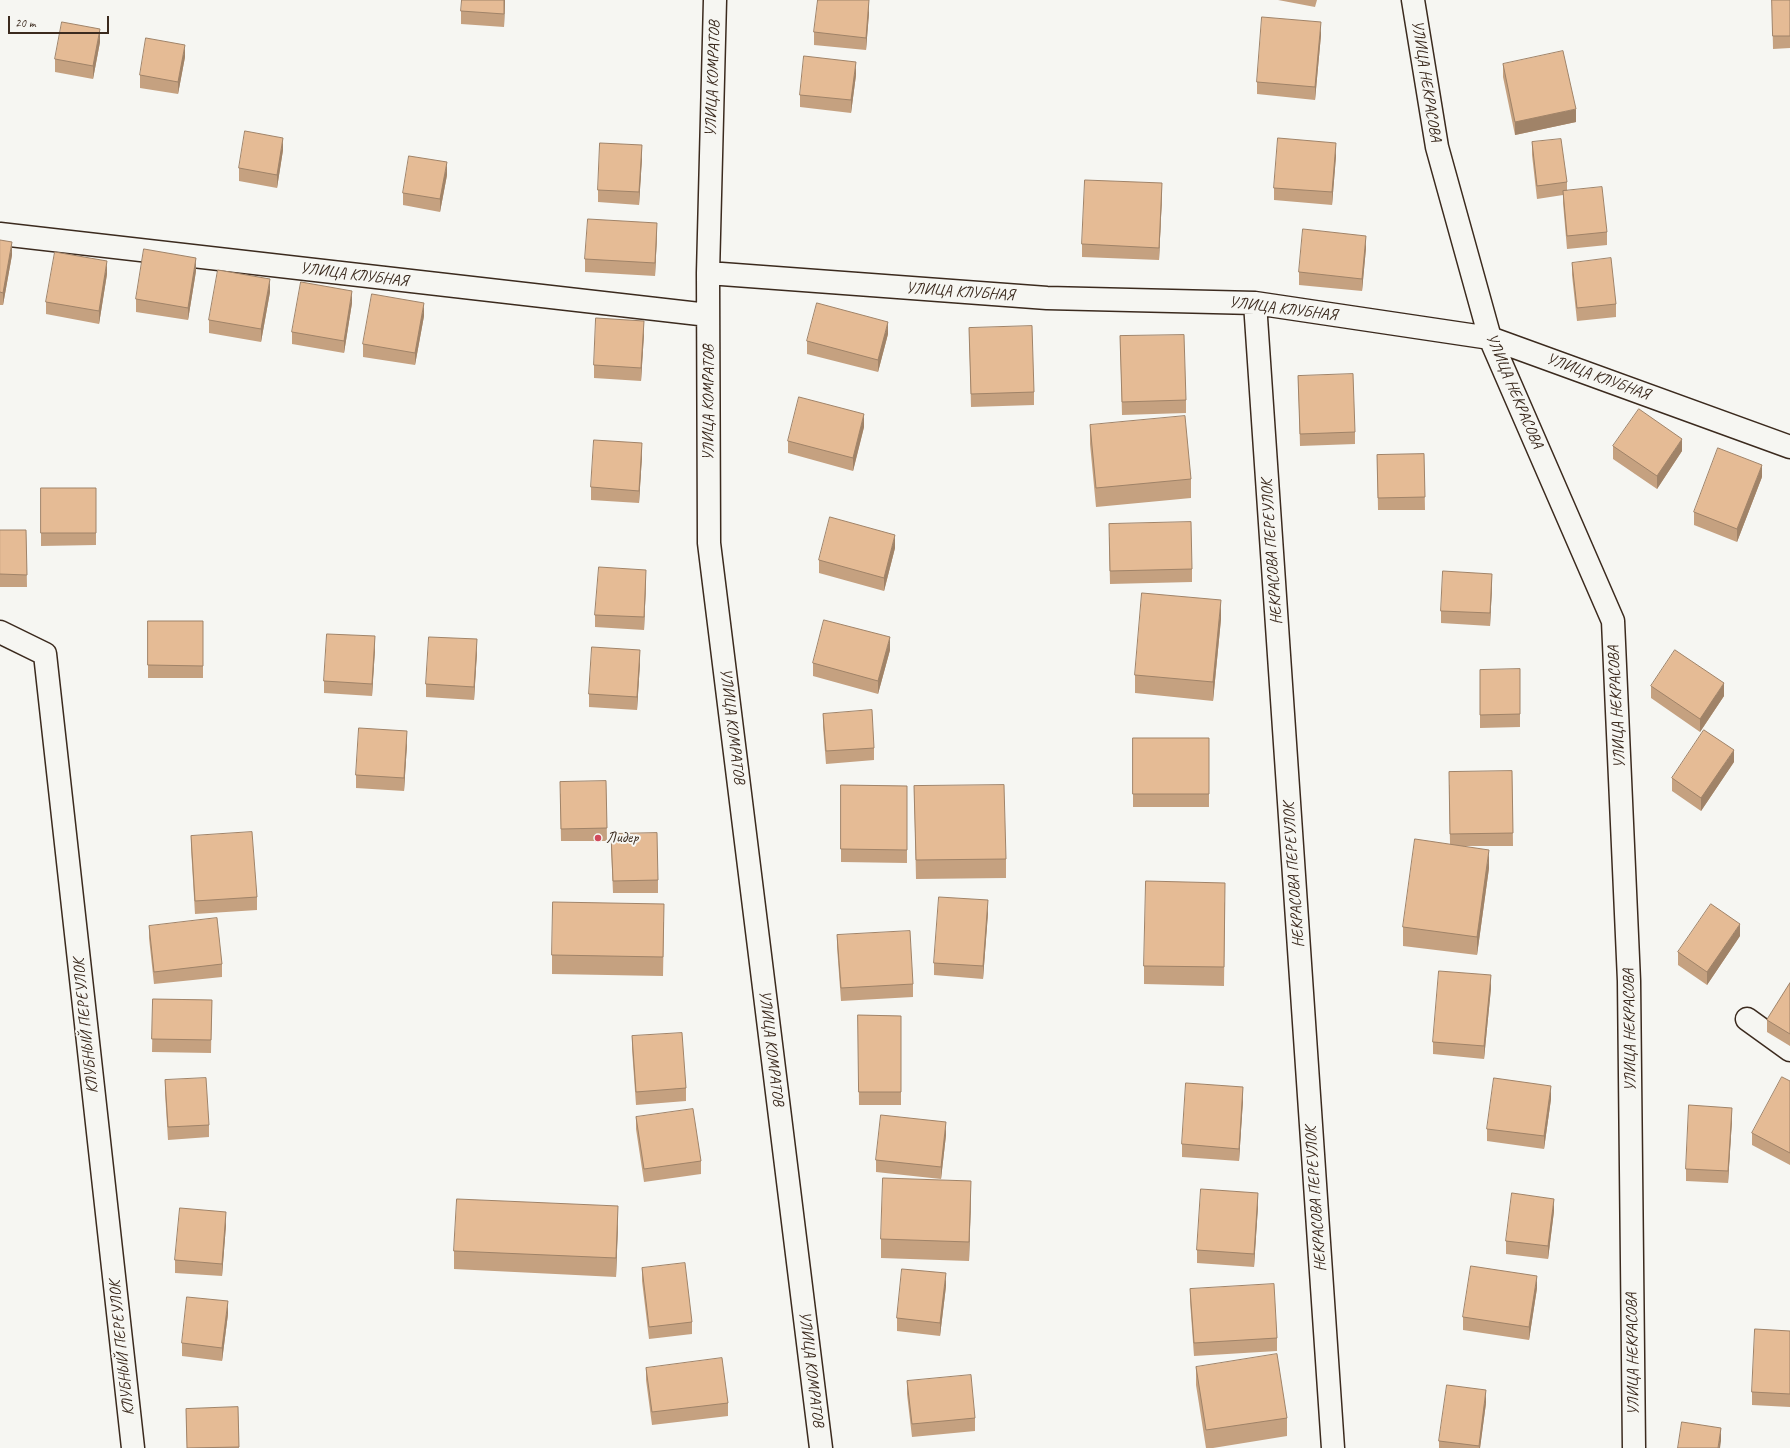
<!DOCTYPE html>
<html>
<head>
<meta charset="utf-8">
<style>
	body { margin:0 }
	#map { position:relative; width:1790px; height:1448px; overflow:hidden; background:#f6f6f2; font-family:Caveat,sans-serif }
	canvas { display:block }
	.scale { position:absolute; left:8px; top:16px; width:101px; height:18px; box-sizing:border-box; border:2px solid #3b2a1e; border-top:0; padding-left:5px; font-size:12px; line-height:14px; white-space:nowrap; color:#3b2a1e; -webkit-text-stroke:3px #f6f6f2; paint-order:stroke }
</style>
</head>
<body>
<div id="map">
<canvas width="1790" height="1448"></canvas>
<div class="scale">20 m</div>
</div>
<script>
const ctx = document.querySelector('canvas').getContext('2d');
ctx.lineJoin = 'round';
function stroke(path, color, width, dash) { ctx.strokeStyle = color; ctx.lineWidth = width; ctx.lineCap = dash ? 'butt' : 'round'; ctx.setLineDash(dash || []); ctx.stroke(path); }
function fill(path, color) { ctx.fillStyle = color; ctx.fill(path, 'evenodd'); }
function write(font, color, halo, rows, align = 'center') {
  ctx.font = font + ' Caveat,sans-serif'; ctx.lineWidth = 4; ctx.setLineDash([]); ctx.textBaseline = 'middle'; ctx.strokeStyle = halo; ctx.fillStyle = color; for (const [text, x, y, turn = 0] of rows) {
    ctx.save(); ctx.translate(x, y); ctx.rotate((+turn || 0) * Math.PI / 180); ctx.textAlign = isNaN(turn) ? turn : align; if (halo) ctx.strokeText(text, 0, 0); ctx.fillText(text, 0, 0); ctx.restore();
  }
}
const minor = new Path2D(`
	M715,0l-7,273 1,270 112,905
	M1413,0l24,147 53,191 123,283 16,360 5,467
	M0,234l708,81
	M708,273l339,25 208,5 235,35 300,109
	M1255,303l78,1145
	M0,632l45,22 88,794
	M1747,1019l43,31`);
stroke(minor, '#3b2a1e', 25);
stroke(minor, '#f6f6f2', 22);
fill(new Path2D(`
	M505,0l-1,27 -43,-3v-13z
	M1278,0h39l-2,7z
	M1772,0h18v48l-17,1z
	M869,13l-3,37 -52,-5v-13z
	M1321,35l-6,65 -58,-6v-12z
	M100,42l-7,37 -38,-7v-13z
	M185,57l-7,37 -38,-6v-13z
	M1503,64l73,58 -61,13 -12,-58z
	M856,75l-5,38 -51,-6v-12z
	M1532,142l35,40v8l40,42v13l-40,4 -4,-46v-8l-26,4 -5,-44z
	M283,150l-6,38 -38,-7v-13z
	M1336,156l-4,49 -58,-5v-12z
	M642,158l-3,47 -41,-3v-12z
	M447,175l-7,37 -37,-7v-12z
	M1162,196l-3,64 -77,-3v-13z
	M657,235l-2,41 -70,-4v-13z
	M0,240l12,15 -9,50h-3z
	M1366,248l-4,43 -63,-6v-13z
	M1572,263l44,41v13l-39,4 -5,-46z
	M196,271l-8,49 -52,-8v-13z
	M107,274l-8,50 -53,-10v-12z
	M270,292l-9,50 -52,-9v-13z
	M352,303l-8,50 -52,-9v-12z
	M424,316l-9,49 -52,-8v-13z
	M969,328l65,64v13l-63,2z
	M644,334l-3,47 -47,-3v-13z
	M888,334l-10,38 -71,-18v-13z
	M1120,336l66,64v13l-64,2z
	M1298,376l57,56v12l-55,2z
	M1090,425l101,54v19l-95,9 -6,-63z
	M864,427l-11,44 -65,-18v-12z
	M1613,446l69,5 -25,38 -44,-30z
	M1424,454l1,56h-47l-1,-55z
	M642,456l-3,47 -48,-3v-13z
	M1762,477l-25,65 -43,-17v-13z
	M41,488h55v57l-55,1z
	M0,530h26l1,57h-27z
	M1109,537l83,32v13l-82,2z
	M895,548l-11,43 -65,-18v-13z
	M646,583l-2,47 -49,-3v-12z
	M1492,587l-2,39 -49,-3v-12z
	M1221,619l-8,82 -78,-8v-18z
	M148,621h55v57h-55z
	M375,649l-3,47 -48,-3v-12z
	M890,650l-12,44 -65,-18v-13z
	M477,652l-3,48 -48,-3v-13z
	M640,663l-3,47 -48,-3v-13z
	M1480,682l40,32v13l-40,1z
	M1651,686l73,10 -24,36 -49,-34z
	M823,714l51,34v12l-48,4 -3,-37z
	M1133,738h76v69h-76z
	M407,744l-3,47 -48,-3v-13z
	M1734,762l-33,49 -29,-20v-13z
	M1512,771l1,75h-49l25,22 -12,87 -74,-9v-19l47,-83 -1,-59z
	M606,781l1,60h-46l-1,-47z
	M841,785l66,1v77l-66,-1z
	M914,786l92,73v19l-90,1z
	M191,836l66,61v13l-62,4 -4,-66z
	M611,846l47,34v13h-45z
	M1225,902l-1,84 -80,-2v-18z
	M988,913l-5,66 -49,-4v-12z
	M664,922l-1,54 -111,-2v-19z
	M149,926l73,38v13l-68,7 -5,-46z
	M837,935l76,49v13l-72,4 -4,-54z
	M1740,936l-33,49 -29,-20v-13z
	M1790,983v63l-23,-14v-12z
	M1491,988l-7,71 -51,-5v-12z
	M153,999l59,1 -1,53 -59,-1z
	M858,1015l43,1v89h-42z
	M632,1036l54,52v13l-50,4 -4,-56z
	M165,1080l44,45v12l-41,3 -3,-47z
	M1790,1081v84l-38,-20v-12z
	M1551,1099l-7,50 -57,-8v-12z
	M1243,1100l-4,61 -57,-4v-13z
	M636,1117l65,44v13l-57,8 -8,-53z
	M1732,1120l-4,63 -42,-2v-12z
	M946,1135l-5,44 -65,-7v-12z
	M971,1199l-2,62 -88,-3v-19z
	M1258,1206l-4,61 -57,-4v-13z
	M1554,1211l-6,48 -42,-5v-13z
	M226,1225l-4,51 -47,-3v-13z
	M618,1225l-2,52 -162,-8v-18z
	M642,1268l50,54v12l-43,5 -7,-58z
	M946,1286l-6,50 -43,-5v-13z
	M1537,1288l-8,52 -66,-10v-13z
	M1190,1289l87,49v13l-83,5 -4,-55z
	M228,1314l-6,47 -40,-5v-13z
	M1790,1331v76l-38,-2v-13z
	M1196,1367l91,51v18l-74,12h-7l-10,-63z
	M646,1368l82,35v13l-76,9 -6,-45z
	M907,1381l68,37v13l-63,6 -5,-43z
	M1486,1403l-6,45h-41v-7z
	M238,1407l1,41h-52l-1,-39z`), '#c5a180');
fill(new Path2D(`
	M504,0h1l-1,27z
	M869,0v13l-3,37v-12z
	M1321,22v13l-6,65v-13z
	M100,29v13l-7,37v-13z
	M185,45v12l-7,37v-12z
	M856,62v13l-5,38v-13z
	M1576,109v13l-61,13v-13z
	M283,138v12l-6,38v-13z
	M1336,143v13l-4,49v-13z
	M642,145v13l-3,47v-13z
	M447,162v13l-7,37v-13z
	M1162,183v13l-3,64v-12z
	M657,223v12l-2,41v-13z
	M1366,236v12l-4,43v-12z
	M12,242v13l-9,50v-12z
	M196,258v13l-8,49v-12z
	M107,261v13l-8,50v-13z
	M270,279v13l-9,50v-13z
	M352,291v12l-8,50v-12z
	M424,303v13l-9,49v-12z
	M644,321v13l-3,47v-13z
	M888,322v12l-10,38v-12z
	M864,414v13l-11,44v-13z
	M1682,439v12l-25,38v-13z
	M642,443v13l-3,47v-12z
	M1762,465v12l-25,65v-13z
	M895,535v13l-11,43v-13z
	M646,570v13l-2,47v-13z
	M1492,574v13l-2,39v-13z
	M1221,600v19l-8,82v-19z
	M375,636v13l-3,47v-12z
	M890,637v13l-12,44v-13z
	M477,639v13l-3,48v-13z
	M640,650v13l-3,47v-13z
	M1724,683v13l-24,36v-13z
	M407,731v13l-3,47v-13z
	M1734,750v12l-33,49v-13z
	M1489,850v18l-12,87v-18z
	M988,900v13l-5,66v-13z
	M1740,924v12l-33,49v-13z
	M1491,975v13l-7,71v-13z
	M1551,1086v13l-7,50v-13z
	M1243,1087v13l-4,61v-12z
	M1732,1108v12l-4,63v-12z
	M946,1122v13l-5,44v-12z
	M971,1181v18l-2,62v-19z
	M1258,1193v13l-4,61v-13z
	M1554,1199v12l-6,48v-13z
	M618,1206v19l-2,52v-19z
	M226,1212v13l-4,51v-12z
	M946,1273v13l-6,50v-13z
	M1537,1276v12l-8,52v-13z
	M228,1301v13l-6,47v-13z
	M1486,1390v13l-6,45h-1z
	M1721,1428v13l-1,7h-2z`), '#a08368');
const building = new Path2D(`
	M462,0h42v14l-43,-3z
	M818,0h51l-3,38 -52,-6z
	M1772,0h18v36h-17z
	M1262,17l59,5 -6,65 -58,-5z
	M62,22l38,7 -7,37 -38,-7z
	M146,38l39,7 -7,37 -38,-7z
	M1563,51l13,58 -61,13 -12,-58z
	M804,56l52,6 -5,38 -51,-5z
	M245,131l38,7 -6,37 -38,-7z
	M1278,138l58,5 -4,49 -58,-4z
	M1561,139l6,43 -30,4 -5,-44z
	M600,143l42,2 -3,47 -41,-2z
	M409,156l38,6 -7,37 -37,-6z
	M1085,180l77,3 -3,65 -77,-4z
	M1602,187l5,45 -40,4 -4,-45z
	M588,219l69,4 -2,40 -70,-4z
	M1303,229l63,7 -4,43 -63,-7z
	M0,240l12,2 -9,51 -3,-1z
	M144,249l52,9 -8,50 -52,-9z
	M55,252l52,9 -8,50 -53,-9z
	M1611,258l5,46 -39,4 -5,-45z
	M218,270l52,9 -9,50 -52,-9z
	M301,282l51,9 -8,50 -52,-9z
	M372,294l52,9 -9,50 -52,-9z
	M817,303l71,19 -10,38 -71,-19z
	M596,318l48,3 -3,47 -47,-3z
	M1032,326l2,66 -63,2 -2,-66z
	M1184,335l2,65 -64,2 -2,-66z
	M1353,374l2,58 -55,2 -2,-58z
	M799,397l65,17 -11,44 -65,-17z
	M1639,409l43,30 -25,37 -44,-30z
	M1185,416l6,63 -95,9 -6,-63z
	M594,440l48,3 -3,48 -48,-4z
	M1718,448l44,17 -25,64 -43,-17z
	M1424,454l1,43 -47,1 -1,-43z
	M41,488h55v45h-55z
	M830,517l65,18 -11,43 -65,-18z
	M1191,522l1,47 -82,2 -1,-47z
	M0,530h26l1,45 -27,-1z
	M599,567l47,3 -2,47 -49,-2z
	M1443,571l49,3 -2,39 -49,-2z
	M1142,593l79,7 -8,82 -78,-7z
	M824,620l66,17 -12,44 -65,-18z
	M148,621h55v45l-55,-1z
	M327,634l48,2 -3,48 -48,-3z
	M429,637l48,2 -3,48 -48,-3z
	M592,647l48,3 -3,47 -48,-3z
	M1675,650l49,33 -24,36 -49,-33z
	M1520,669v45l-40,1v-45z
	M872,710l2,38 -48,3 -3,-37z
	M359,728l48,3 -3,47 -48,-3z
	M1704,730l30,20 -33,48 -29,-20z
	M1133,738h76v56h-76z
	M1512,771l1,62 -63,1 -1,-62z
	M606,781l1,47 -46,1 -1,-47z
	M841,785l66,1v64l-66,-1z
	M1004,785l2,74 -90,1 -2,-74z
	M252,832l5,65 -62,4 -4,-65z
	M657,833l1,47 -45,1 -2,-47z
	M1415,839l74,11 -12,87 -74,-10z
	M1146,881l79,2 -1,84 -80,-1z
	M939,897l49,3 -5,66 -49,-3z
	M553,902l111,2 -1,53 -111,-2z
	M1711,904l29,20 -33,48 -29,-20z
	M217,918l5,46 -68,8 -5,-46z
	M910,931l3,53 -72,4 -4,-53z
	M1439,971l52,4 -7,71 -51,-4z
	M1790,983v51l-23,-14z
	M153,999l59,1 -1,40 -59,-1z
	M858,1015l43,1v76h-42z
	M682,1033l4,55 -50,4 -4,-56z
	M1782,1077l8,4v72l-38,-20z
	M206,1078l3,47 -41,2 -3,-47z
	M1494,1078l57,8 -7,50 -57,-7z
	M1186,1083l57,4 -4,62 -57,-5z
	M1689,1105l43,3 -4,63 -42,-2z
	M693,1109l8,52 -57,8 -8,-52z
	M881,1115l65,7 -5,45 -65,-7z
	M883,1178l88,3 -2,61 -88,-3z
	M1201,1189l57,4 -4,61 -57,-4z
	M1512,1193l42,6 -6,47 -42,-5z
	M457,1199l161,7 -2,52 -162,-7z
	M180,1208l46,4 -4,52 -47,-4z
	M685,1263l7,59 -43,5 -7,-59z
	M1471,1266l66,10 -8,51 -66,-10z
	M902,1269l44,4 -6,50 -43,-5z
	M1274,1284l3,54 -83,5 -4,-54z
	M187,1297l41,4 -6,47 -40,-5z
	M1755,1329l35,2v63l-38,-2z
	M1277,1354l10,64 -81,12 -10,-63z
	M722,1358l6,45 -76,9 -6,-44z
	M971,1375l4,43 -63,6 -5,-43z
	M1447,1385l39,5 -7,56 -40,-5z
	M238,1407l1,40 -52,1 -1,-39z
	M1682,1422l39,6 -3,20h-40z`);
fill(building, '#e5bb95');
stroke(building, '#a08368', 1);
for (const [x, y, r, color] of [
	[598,838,4,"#d1495b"]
]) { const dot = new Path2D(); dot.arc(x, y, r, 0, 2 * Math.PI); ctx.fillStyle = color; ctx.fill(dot); stroke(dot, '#f6f6f2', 1.5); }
write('16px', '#3b2a1e', '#f6f6f2', [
	["УЛИЦА КОМРАТОВ",713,79,-88],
	["УЛИЦА НЕКРАСОВА",1426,81,81],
	["УЛИЦА КЛУБНАЯ",354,275,7],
	["УЛИЦА КЛУБНАЯ",960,292,4],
	["УЛИЦА КЛУБНАЯ",1283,309,7],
	["УЛИЦА КЛУБНАЯ",1598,377,20],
	["УЛИЦА НЕКРАСОВА",1514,391,67],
	["УЛИЦА КОМРАТОВ",709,403,-90],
	["НЕКРАСОВА ПЕРЕУЛОК",1272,552,-94],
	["УЛИЦА НЕКРАСОВА",1617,707,-93],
	["УЛИЦА КОМРАТОВ",732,726,83],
	["НЕКРАСОВА ПЕРЕУЛОК",1294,875,-94],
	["КЛУБНЫЙ ПЕРЕУЛОК",86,1026,-96],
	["УЛИЦА НЕКРАСОВА",1630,1030,-91],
	["УЛИЦА КОМРАТОВ",771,1048,83],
	["НЕКРАСОВА ПЕРЕУЛОК",1316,1199,-94],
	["КЛУБНЫЙ ПЕРЕУЛОК",122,1348,-96],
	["УЛИЦА НЕКРАСОВА",1633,1354,-91],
	["УЛИЦА КОМРАТОВ",811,1369,83]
]);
write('16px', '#3b2a1e', '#f6f6f2', [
	["Лидер",606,838]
], 'left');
</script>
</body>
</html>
